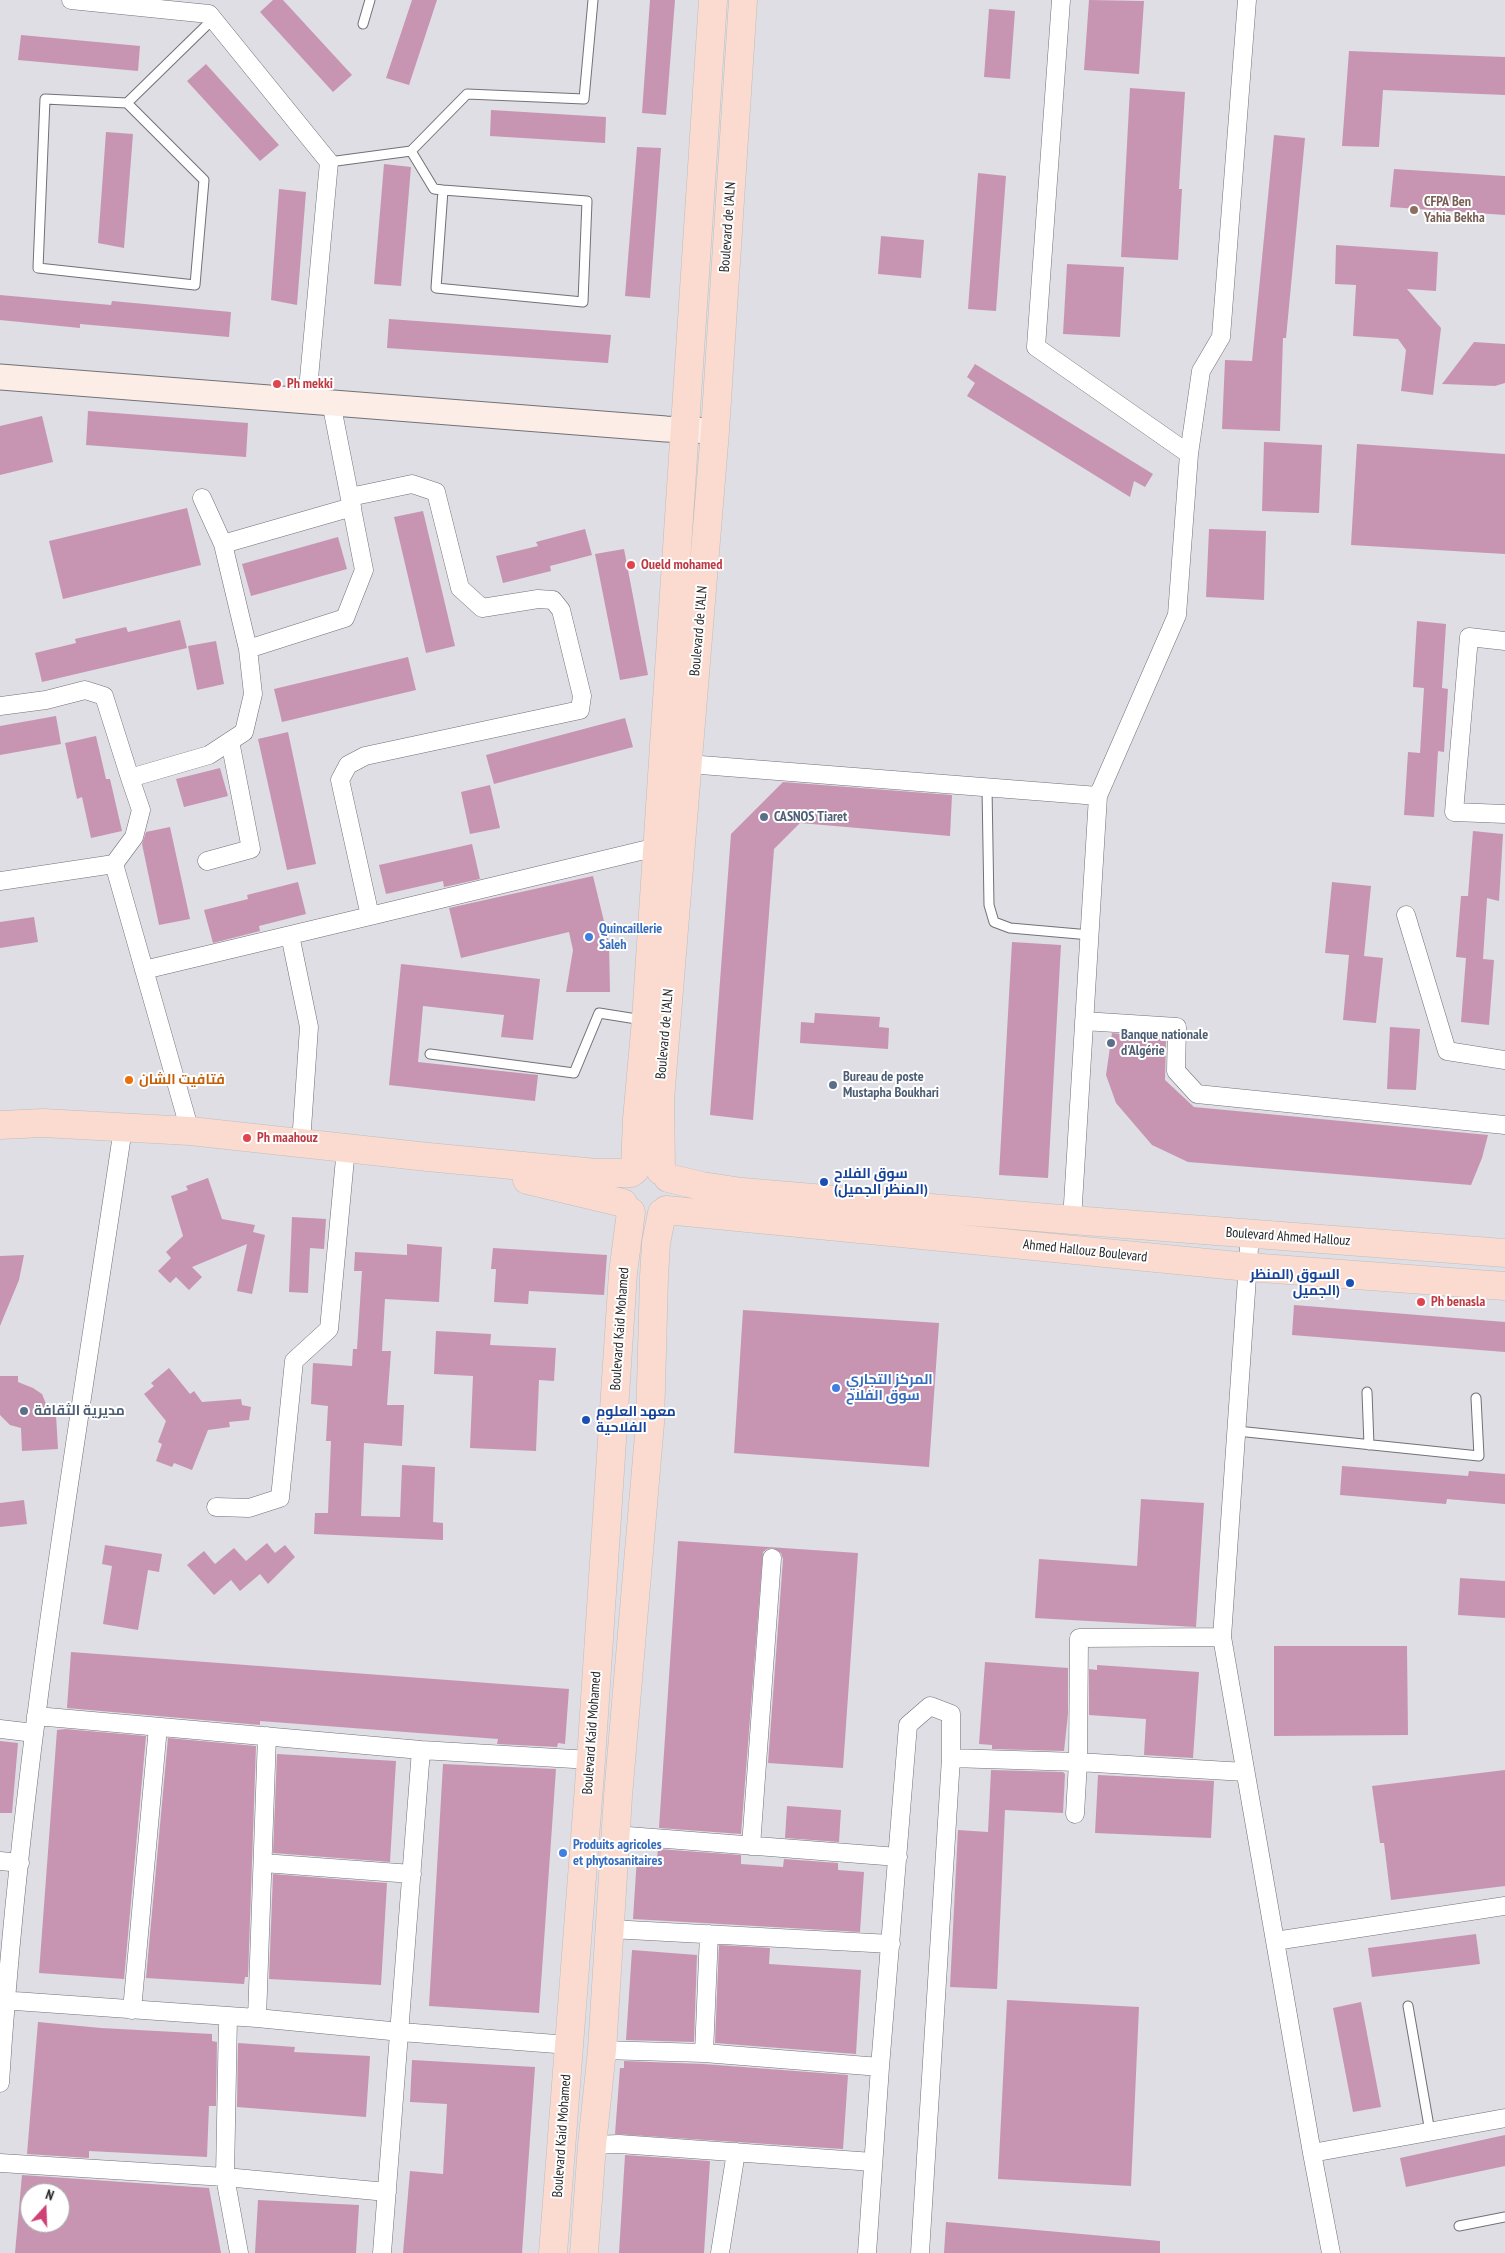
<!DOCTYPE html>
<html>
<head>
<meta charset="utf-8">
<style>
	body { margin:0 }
	#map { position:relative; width:1505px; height:2253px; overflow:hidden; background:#dedee4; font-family:"PT Sans Narrow",sans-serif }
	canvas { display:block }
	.north { position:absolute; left:20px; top:2183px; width:50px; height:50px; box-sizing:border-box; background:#fff; border:1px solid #a8a8a9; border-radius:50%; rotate:20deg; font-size:14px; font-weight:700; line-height:20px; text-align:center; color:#262628 }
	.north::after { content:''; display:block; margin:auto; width:18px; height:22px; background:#ce4275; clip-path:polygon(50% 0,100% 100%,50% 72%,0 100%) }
</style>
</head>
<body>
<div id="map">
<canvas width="1505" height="2253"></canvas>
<div class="north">N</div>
</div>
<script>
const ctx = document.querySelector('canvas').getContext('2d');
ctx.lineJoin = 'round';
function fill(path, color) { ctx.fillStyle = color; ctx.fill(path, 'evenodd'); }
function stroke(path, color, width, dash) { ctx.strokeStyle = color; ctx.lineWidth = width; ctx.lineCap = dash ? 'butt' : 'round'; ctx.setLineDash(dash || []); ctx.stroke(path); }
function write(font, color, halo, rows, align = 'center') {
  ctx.font = font + ' "PT Sans Narrow",Cairo,sans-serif'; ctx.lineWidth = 4; ctx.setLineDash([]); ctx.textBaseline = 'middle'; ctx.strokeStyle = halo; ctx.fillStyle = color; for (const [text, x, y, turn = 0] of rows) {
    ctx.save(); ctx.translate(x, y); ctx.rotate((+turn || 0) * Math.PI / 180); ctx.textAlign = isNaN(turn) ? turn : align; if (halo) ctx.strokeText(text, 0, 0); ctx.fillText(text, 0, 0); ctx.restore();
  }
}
fill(new Path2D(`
	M273,0h10l69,75 -19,17 -73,-80z
	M412,0h25l-28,85 -23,-7z
	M650,0h25l-9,115 -24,-2z
	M1089,0l55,1 -5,73 -55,-4z
	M989,9l26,2 -5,68 -26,-2z
	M21,35l119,11 -2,25 -120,-11z
	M1349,51l156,6v38l-122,-5 -4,57 -37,-1z
	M206,64l73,81 -19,16 -73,-80z
	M1130,88l55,4 -6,97h3l-4,71 -57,-3z
	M491,110l115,7 -1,26 -115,-7z
	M106,132l27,2 -9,114 -26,-5z
	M1274,135l31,3 -19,200h-3l-3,93 -58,-2 3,-69 27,1z
	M637,147l24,1 -11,150 -25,-2z
	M384,164l27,3 -10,119 -27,-2z
	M1394,169l111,7v39l-115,-8z
	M978,173l28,3 -10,135 -28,-2z
	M279,189l27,3 -9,113 -26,-5z
	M881,236l43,4 -3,38 -43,-4z
	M1336,245l102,7 -2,39 -29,-2 34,39 -8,67 -32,-4 5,-41 -8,-11 -45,-3 3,-51 -21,-1z
	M1067,264l57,3 -4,70 -57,-3z
	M0,295l111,10 1,-4 119,11 -2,25 -149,-13v4l-80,-8z
	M389,319l222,16 -3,28 -221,-15z
	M1474,342l31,2v39l-10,3 -53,-2z
	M975,364l178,110 -8,13 -11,-6 -4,16 -163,-101 8,-13 -8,-6z
	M88,411l160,12 -2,34 -160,-12z
	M42,416l11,46 -53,13v-49z
	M1264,442l58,3 -3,68 -57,-2z
	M1357,444l148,10v100l-154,-9z
	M187,508l14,57 -138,34 -14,-58z
	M423,511l32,135 -29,7 -32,-136z
	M585,529l7,26 -42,11 1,5 -48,12 -7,-27 42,-10 -2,-4z
	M1209,529l57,2 -2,69 -58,-3z
	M338,537l9,32 -96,27 -9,-32z
	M624,549l24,126 -28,5 -25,-126z
	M180,620l7,28 -145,34 -7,-29 41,-10 -1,-4 51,-12 2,5z
	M1417,621l29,3 -4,64 6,1 -4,63 -6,-1 -4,66 -30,-2 4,-63 12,1 4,-65 -11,-1z
	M216,641l8,43 -27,6 -9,-44z
	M408,657l8,33 -134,32 -8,-33z
	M56,716l5,28 -61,11v-29z
	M625,718l8,29 -139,37 -8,-29z
	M288,732l28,132 -29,6 -29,-131z
	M96,736l10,43h4l12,52 -31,7 -9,-41 -5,2 -12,-56z
	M220,768l8,28 -44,11 -8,-28z
	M783,782l169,13 -2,41 -150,-13 -26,26 -21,271 -43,-5 21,-281z
	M490,785l10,43 -30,6 -9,-42z
	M170,827l20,92 -31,6 -17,-81 4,-12z
	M1473,831l30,3 -4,67 -12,-3 -4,61 11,1 -5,65 -28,-3 5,-64 -10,-1 5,-61h7z
	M472,844l8,35 -36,8 -1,-6 -57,13 -7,-29z
	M593,876l16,66 1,50h-44l7,-42 -4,-18 -108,26 -12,-50z
	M298,882l8,32 -47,12 1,5 -47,12 -9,-33 44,-11 -1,-4z
	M1332,882l39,4 -7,70 19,2 -7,65 -33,-3 6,-65 -24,-2z
	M34,917l4,25 -38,6v-26z
	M1012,942l49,3 -13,233 -49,-3z
	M401,964l139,15 -7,61 -32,-3 3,-22 -81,-9 -5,56 120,13 -3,26 -146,-16z
	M815,1013l65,4 -1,10 10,1 -1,21 -88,-6 1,-21 13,1z
	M1390,1027l30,2 -4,61 -29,-1z
	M1112,1033l54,6 -1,41 29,27 294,28 -6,23 -11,27 -283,-23 -36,-17 -36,-42 -10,-28z
	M208,1178l14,41 33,6 -2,7 12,3 -13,59 -15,-3 10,-47 -55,23 10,10 -13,13 -13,-13 -6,6 -12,-12 13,-13 -5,-6 17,-16 -12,-40 17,-6 -2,-4z
	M292,1217l34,2 -2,30 -14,-1 -2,45 -19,-1z
	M407,1244l35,3 -3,55 -54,-3 -3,52h9l-4,54h17l-2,41 -38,-3 -3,73 39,1 2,-52 33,2 -2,55 10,1v17l-129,-6 1,-21h13l3,-72h-5l2,-35 -17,-2 2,-41 39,3 1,-17h4l5,-78h-8l1,-19 52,3z
	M493,1248l114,7 -3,40 -75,-4 -1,13 -34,-2 2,-33h-5z
	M24,1255l-5,25 -19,46v-70z
	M1294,1305l211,17v30l-213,-17z
	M743,1310l196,13 -10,144 -195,-14z
	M436,1331l55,3 -1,11 66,3 -2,33 -15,-1 -3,71 -66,-3 3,-72 -39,-2z
	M169,1368l21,26 4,-3 8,11 39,-3 1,6 9,2 -2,13 -20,2 1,5 -22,3 -16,40 -18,-7 -2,4 -16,-6 6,-17 -4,-2 8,-21 -22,-27 10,-8 -3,-3z
	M0,1376h18v6l15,6 9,6 9,22 5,-1 2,34 -36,2 -1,-23 -11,-3 -10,-10z
	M1342,1466l126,10 1,-5 36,3v30l-58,-5 -1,5 -106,-9z
	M1141,1499l63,4 -8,124 -161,-9 4,-59 98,7z
	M24,1500l3,24 -27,3v-24z
	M678,1541l180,12 -15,215 -75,-5 15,-204 -2,-6 -8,-5 -6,1 -4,3 -22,282 -82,-6z
	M267,1543l8,10 10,-8 10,12 -27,27 -8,-10 -20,17 -9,-11 -17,15 -27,-30 17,-14 11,13 19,-16 12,13z
	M105,1545l57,9 -3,18 -11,-2 -10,60 -35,-6 9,-58 -10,-2z
	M1460,1578l45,3v37l-47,-3z
	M1274,1646h133l1,89 -134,1z
	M71,1652l498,37 -4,55 -7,-1 -1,4 -60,-3 1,-5 -238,-18v4l-193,-17z
	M985,1662l83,6v46l-4,37 -72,-2v-4l-13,-1z
	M1097,1665l102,7 -6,86 -49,-3 2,-36 -57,-4v-46l8,1z
	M65,1729l81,7 -22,243 -85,-6 18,-243z
	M168,1738l88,8 -8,231h-3l-1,7 -98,-6z
	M0,1741l18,2 -6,70h-12z
	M277,1754l119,7 -6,101 -117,-9z
	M443,1764l113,5 -17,244 -110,-7z
	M991,1770l72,2 2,2 -2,39 -58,-3 -8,179 -47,-2 8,-157 30,2z
	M1505,1770v116l-114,14 -7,-57h-4l-8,-57z
	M1098,1775l116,6 -3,57 -116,-5z
	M787,1806l54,4 -2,32 -54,-4z
	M658,1849l83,6v9l42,3 1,-8 54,4v7l26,2 -4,60 -227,-13 4,-62 20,1z
	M273,1874l114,9 -6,102 -112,-6z
	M1476,1934l4,30 -108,13 -4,-29z
	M719,1945l51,3 -1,16 92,6 -5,84 -141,-11z
	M632,1950l65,5 -3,87 -68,-2z
	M1007,2000l132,7 -8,179 -133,-7z
	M1361,2002l20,105 -28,5 -20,-104z
	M38,2022l63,6 111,6v7l5,1 -1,64h-7l-2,51 -118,-6v7l-62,-4z
	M238,2043l57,4 -1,5 76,4 -4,61 -129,-10z
	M412,2060l123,7 -13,186h-119l7,-82 33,3 4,-70 -37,-2z
	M624,2061l79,3 145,11 -5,74 -228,-15 5,-66h4z
	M1505,2135v31l-99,21 -6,-29z
	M625,2155l85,6 -6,92h-85z
	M22,2175l187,13 12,65h-206zM30,2193h30v30h-30z
	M258,2200l101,5 -3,48h-101z
	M946,2222l214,19v12h-216z`), '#c795b2');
const lane = new Path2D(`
	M363,24l7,-24
	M127,103l77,77 -9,105 -157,-17 7,-169 82,4 86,-84
	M329,162l82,-11
	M443,190l-7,98 147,14 4,-101 -144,-11 -9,-1 -23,-38 56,-57 117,5 9,-99
	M987,788l2,117 5,17 16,6 80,7
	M430,1054l144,19 25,-60 44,7
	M1367,1392l2,53
	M1237,1431l242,25 -3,-58
	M1408,2006l22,126
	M1459,2226l46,-9`);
const street = new Path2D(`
	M71,0l138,14 120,148 -22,238
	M1061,0l-25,347 153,107
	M223,544l129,-37
	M1505,641l-36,-4 -15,175 51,2
	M248,649l97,-31 19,-48 -33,-168
	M0,706l46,-6 39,-10 19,6 26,82 79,-23 35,-23 9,-38 -5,-45 -25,-105 -21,-46
	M688,764l410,32
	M207,861l44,-12 -21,-108
	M114,864l20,-27 7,-27 -11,-32
	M0,881l114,-17 76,267
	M1406,915l41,136 58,9
	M370,916l287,-69
	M290,935l19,92 -8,116
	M144,970l226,-54 -30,-136 8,-15 17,-9 215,-46 2,-14 -21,-86 -8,-10 -15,-1 -56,9 -22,-20 -24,-96 -24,-8 -62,13
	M1084,1021l93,6 -1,44 21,23 308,31
	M1072,1220l26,-424 79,-181 12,-161 12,-83 20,-34 26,-337
	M1250,1234l-28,403 90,516 19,100
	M216,1507l33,1 31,-10 14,-137 35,-32 17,-181
	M36,1716l385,34 170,10
	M0,1729l34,4
	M951,1758l127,4 167,10
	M1075,1814l3,-52 1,-124 143,-1
	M615,1835l283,22
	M751,1846l21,-288
	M0,1861l20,2
	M263,1863l149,11
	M610,1929l281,15
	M1275,1941l230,-35
	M0,2000l257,18 144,14 168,13
	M132,2010l26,-283
	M228,2016l-3,161 14,76
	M257,2018l10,-282
	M602,2050l102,3 176,14
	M704,2053l5,-119
	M0,2083c20,-320 76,-638 123,-955
	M592,2145l27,-1 254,18
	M1312,2153l193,-35
	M0,2163l225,14 162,15
	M382,2253l39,-503
	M720,2253l16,-101
	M867,2253l13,-186 28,-342 22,-19 21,8v44l-31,495`);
const secondary = new Path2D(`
	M0,377l666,52 49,2`);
const primary = new Path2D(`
	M0,1125l43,-2 147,8 238,26 168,16h35
	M635,1170l2,-51 9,-99 67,-1020
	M661,1171l-1,-72 55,-668 28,-431
	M668,1178l34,8 40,6 330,28 433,33
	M527,1180l96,23
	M666,1210l582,57 257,19
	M553,2253l38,-493 32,-487 8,-61
	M584,2253l8,-108 10,-95 16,-254 32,-373 4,-146 2,-34 6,-30`);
stroke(lane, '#717177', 11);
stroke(street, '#717177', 19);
stroke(secondary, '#717177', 27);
stroke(primary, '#bebebe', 29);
stroke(lane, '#fff', 9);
stroke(street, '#fff', 18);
stroke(secondary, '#fdede7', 25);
stroke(primary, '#fbdbcf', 28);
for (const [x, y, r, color] of [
	[1414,210,5,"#8d6e63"],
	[277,384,5,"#e0444e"],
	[631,565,5,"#e0444e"],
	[764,817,5,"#5c6f8a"],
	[589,937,5,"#3f7fe0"],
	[1111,1043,5,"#5c6f8a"],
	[129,1080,5,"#e8710a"],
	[833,1085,5,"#5c6f8a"],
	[247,1138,5,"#e0444e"],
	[824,1182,5,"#1a4fb4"],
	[1350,1283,5,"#1a4fb4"],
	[1421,1302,5,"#e0444e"],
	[836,1388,5,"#3f7fe0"],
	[24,1411,5,"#5c6f8a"],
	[586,1420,5,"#1a4fb4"],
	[563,1853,5,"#3f7fe0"]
]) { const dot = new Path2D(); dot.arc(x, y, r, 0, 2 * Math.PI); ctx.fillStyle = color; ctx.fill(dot); stroke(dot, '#fff', 2); }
write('bold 14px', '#785e54', '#fff', [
	["CFPA Ben",1424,202],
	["Yahia Bekha",1424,218]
], 'left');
write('14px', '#262628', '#fff', [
	["Boulevard de l'ALN",728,227,-86],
	["Boulevard de l'ALN",699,631,-85],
	["Boulevard de l'ALN",665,1034,-85],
	["Boulevard Ahmed Hallouz",1288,1237,4],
	["Ahmed Hallouz Boulevard",1085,1251,6],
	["Boulevard Kaid Mohamed",620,1329,-86],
	["Boulevard Kaid Mohamed",592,1733,-86],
	["Boulevard Kaid Mohamed",562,2136,-86]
]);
write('bold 14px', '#be3a42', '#fff', [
	["Ph mekki",287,384],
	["Oueld mohamed",641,565],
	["Ph maahouz",257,1138],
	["Ph benasla",1431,1302]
], 'left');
write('bold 14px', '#4e5e75', '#fff', [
	["CASNOS Tiaret",774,817],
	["Banque nationale",1121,1035],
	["d'Algérie",1121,1051],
	["Bureau de poste",843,1077],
	["Mustapha Boukhari",843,1093],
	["مديرية الثقافة",34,1411]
], 'left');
write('bold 14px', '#366cbe', '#fff', [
	["Quincaillerie",599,929],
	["Saleh",599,945],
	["المركز التجاري",846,1380],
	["سوق الفلاح",846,1396],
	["Produits agricoles",573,1845],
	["et phytosanitaires",573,1861]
], 'left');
write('bold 14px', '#c56008', '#fff', [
	["فتافيت الشان",139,1080]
], 'left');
write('bold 14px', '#164399', '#fff', [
	["سوق الفلاح",834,1174],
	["(المنظر الجميل)",834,1190],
	["السوق (المنظر",1340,1275,"right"],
	["الجميل)",1340,1291,"right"],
	["معهد العلوم",596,1412],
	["الفلاحية",596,1428]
], 'left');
</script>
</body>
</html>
